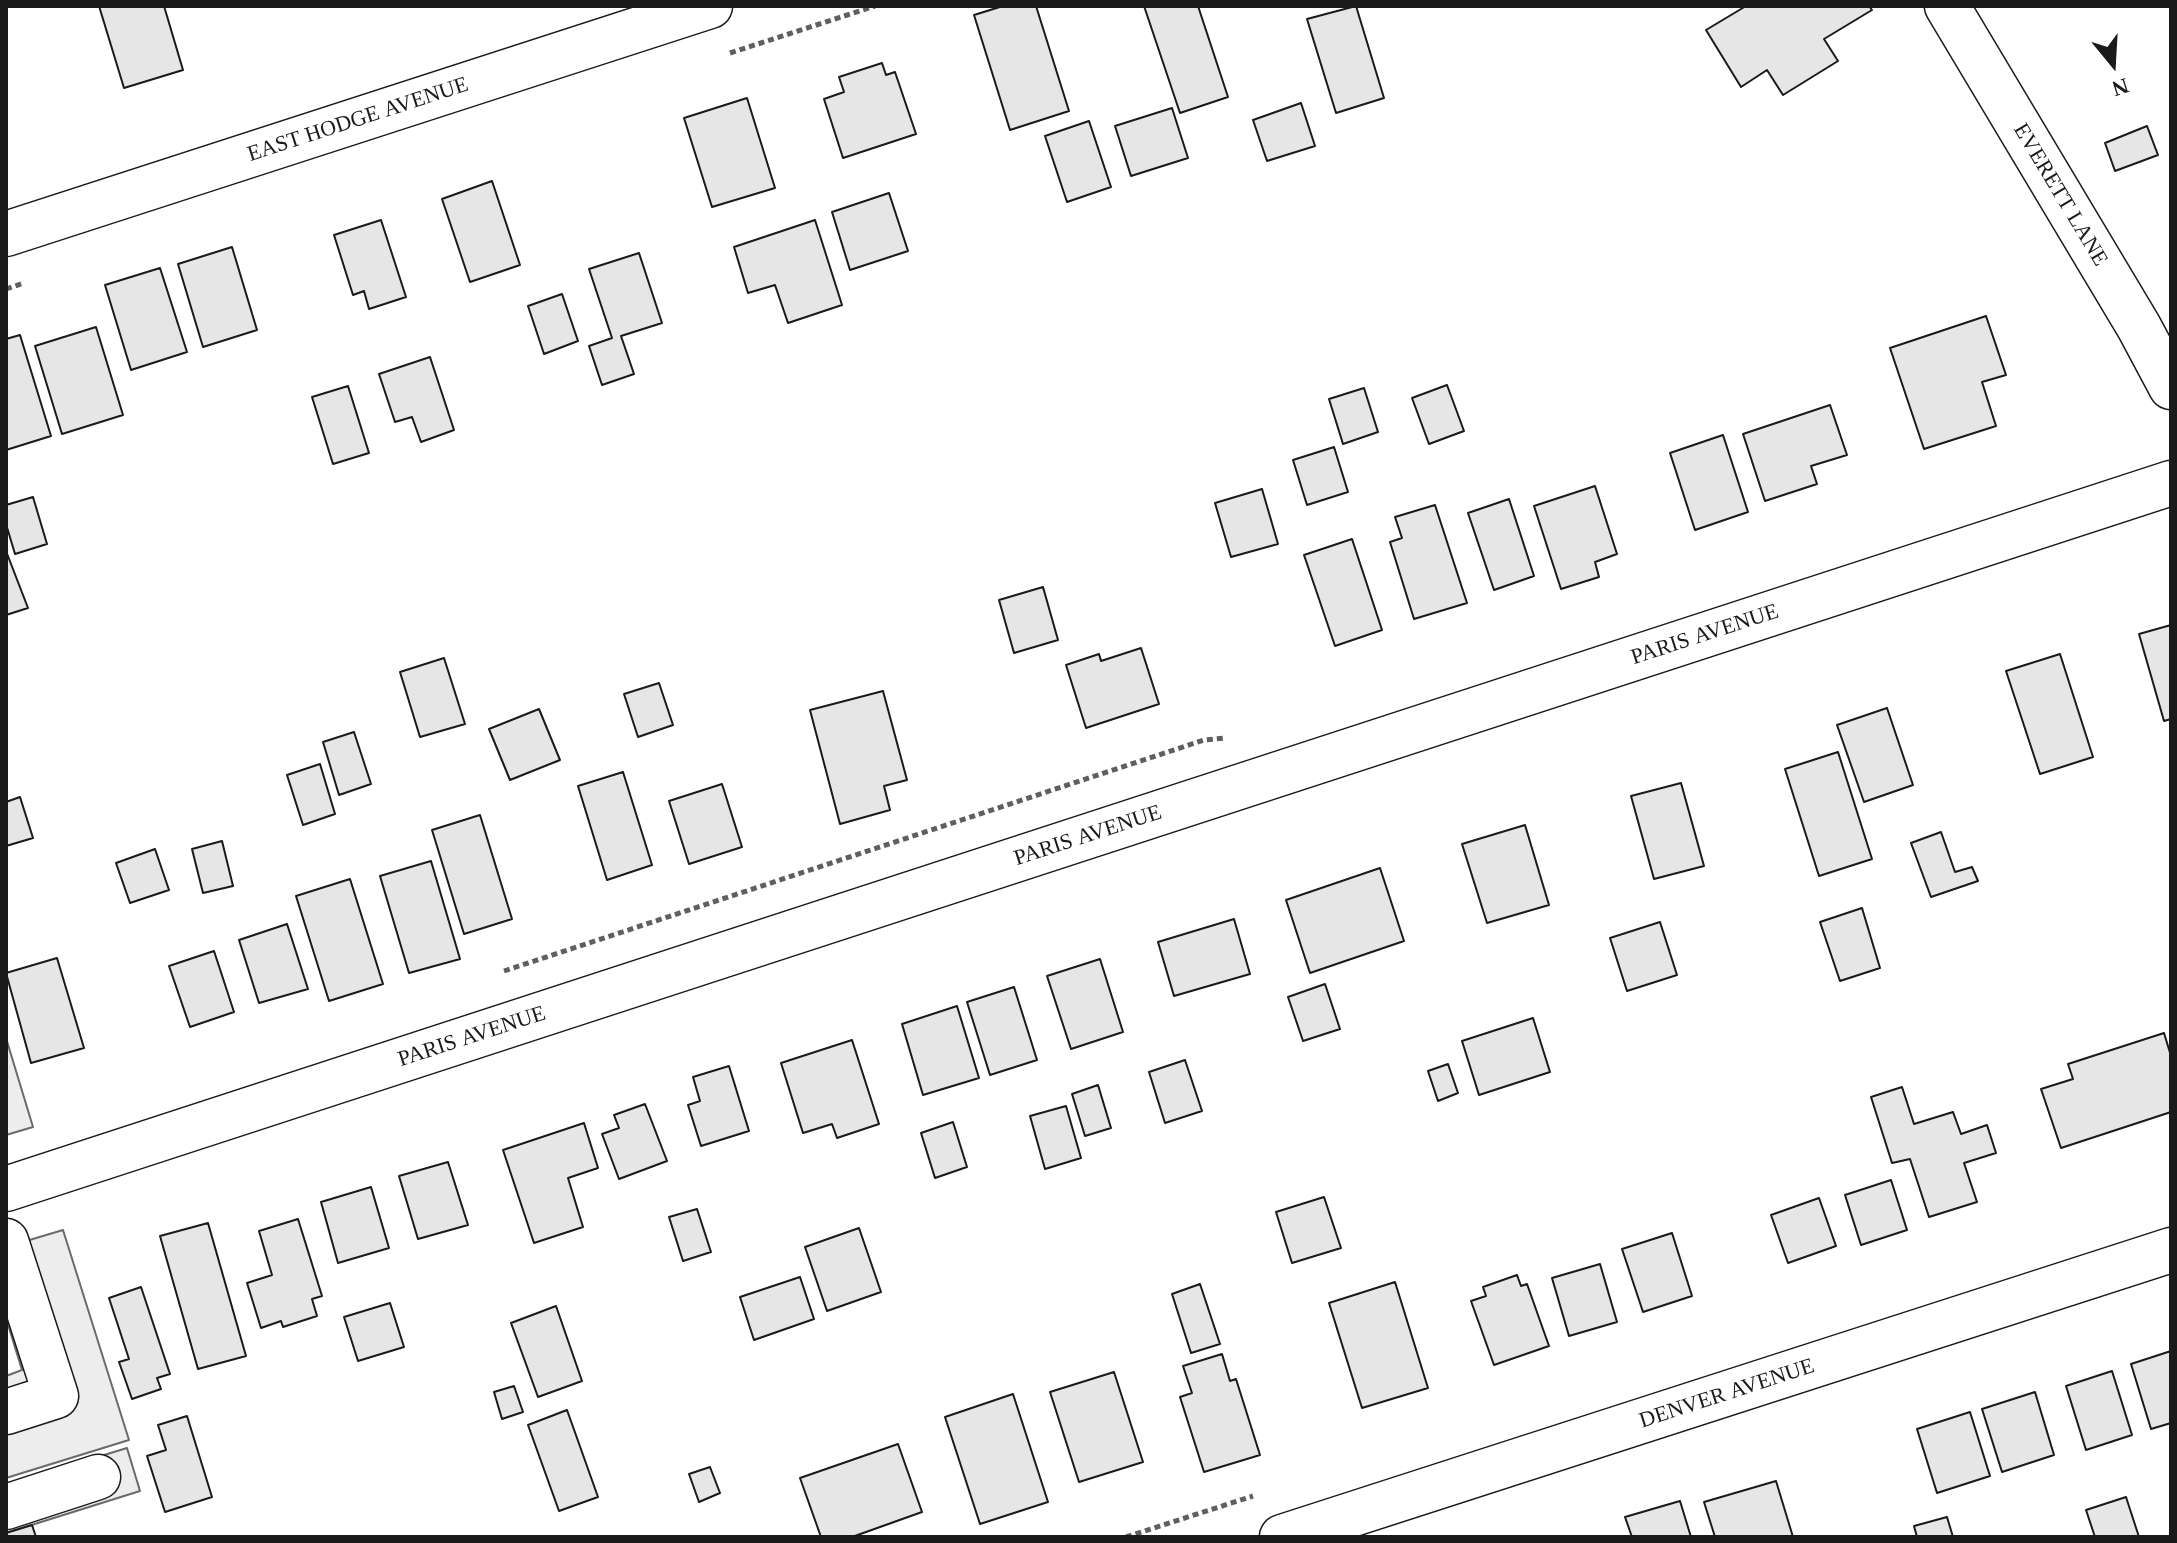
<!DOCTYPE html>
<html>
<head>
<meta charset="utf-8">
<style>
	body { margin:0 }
	#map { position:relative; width:2177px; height:1543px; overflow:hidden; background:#fff; font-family:"Times New Roman",serif }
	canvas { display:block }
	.frame { position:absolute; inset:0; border:8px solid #1a1a1a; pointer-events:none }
	.north { position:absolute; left:2073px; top:24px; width:80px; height:80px; -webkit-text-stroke:6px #fff; paint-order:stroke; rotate:162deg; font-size:22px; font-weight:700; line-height:32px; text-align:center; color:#1a1a1a }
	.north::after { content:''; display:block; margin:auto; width:28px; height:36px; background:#1a1a1a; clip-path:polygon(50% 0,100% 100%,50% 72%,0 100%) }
</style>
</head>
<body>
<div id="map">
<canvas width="2177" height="1543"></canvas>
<div class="frame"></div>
<div class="north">N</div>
</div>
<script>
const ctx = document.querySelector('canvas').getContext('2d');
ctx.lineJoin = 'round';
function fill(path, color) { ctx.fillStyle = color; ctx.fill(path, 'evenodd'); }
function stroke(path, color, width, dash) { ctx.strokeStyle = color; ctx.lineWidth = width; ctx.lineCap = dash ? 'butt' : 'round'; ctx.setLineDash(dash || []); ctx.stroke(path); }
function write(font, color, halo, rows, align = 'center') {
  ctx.font = font + ' "Times New Roman",serif'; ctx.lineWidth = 6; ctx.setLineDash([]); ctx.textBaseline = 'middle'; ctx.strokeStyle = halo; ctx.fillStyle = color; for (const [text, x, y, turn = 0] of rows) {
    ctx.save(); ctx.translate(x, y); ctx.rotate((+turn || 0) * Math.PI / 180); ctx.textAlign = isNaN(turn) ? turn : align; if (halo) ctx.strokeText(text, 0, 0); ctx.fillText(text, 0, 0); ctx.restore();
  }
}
const parking = new Path2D(`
	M6,1038l27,89 -27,8z
	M63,1230l66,210 -123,38v-102l16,-6 -16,-52v-71z
	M127,1448l13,43 -134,42v-48z`);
fill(parking, '#ededed');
stroke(parking, '#6a6a6a', 2);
const building = new Path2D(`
	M99,6h65l19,64 -59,18z
	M1003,6h33l33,105 -59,19 -36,-115z
	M1144,6h54l30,91 -48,16z
	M1356,6l28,92 -48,15 -29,-94z
	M1746,6h123l3,4 -48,29 14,22 -55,34 -16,-25 -26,17 -35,-57z
	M882,63l4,12 9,-3 21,62 -73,24 -19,-59 20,-7 -5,-15z
	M747,98l28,90 -63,19 -28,-89z
	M1301,103l14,43 -48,15 -14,-41z
	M1172,108l16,50 -57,18 -16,-50z
	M1089,121l22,66 -44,15 -22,-66z
	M2147,126l11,29 -43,16 -10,-28z
	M492,181l28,84 -50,17 -28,-83z
	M889,193l19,58 -58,19 -18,-58z
	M381,220l25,77 -37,12 -5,-18 -11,4 -19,-60z
	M815,220l27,85 -54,18 -13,-38 -27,8 -14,-46z
	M232,247l25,83 -54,17 -25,-83z
	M639,253l23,70 -41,13 13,38 -32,11 -13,-39 23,-8 -23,-69z
	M160,268l27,84 -56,18 -26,-85z
	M562,294l16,47 -34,13 -16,-48z
	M1986,316l20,59 -24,7 14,44 -72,23 -34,-101z
	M96,327l27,88 -61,19 -27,-88z
	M20,335l31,101 -45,14v-111z
	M430,357l24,73 -33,12 -9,-25 -17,5 -16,-48z
	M1447,385l17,46 -35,13 -17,-46z
	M348,386l21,67 -36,11 -21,-67z
	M1364,388l14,44 -35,12 -14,-45z
	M1830,405l17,50 -36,11 6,18 -52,17 -22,-67z
	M1723,435l25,77 -53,18 -25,-77z
	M1334,447l14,45 -41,13 -14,-45z
	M1595,486l22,68 -22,8 4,15 -38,12 -27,-83z
	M1262,489l16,55 -47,13 -16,-54z
	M33,497l14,47 -32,10 -9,-30v-19z
	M1509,499l25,77 -40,14 -26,-77z
	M1435,505l32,98 -53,16 -24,-77 12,-4 -7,-21z
	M1352,539l30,91 -47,16 -31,-91z
	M6,551l22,57 -22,7z
	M1043,587l15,53 -44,13 -15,-53z
	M2171,625v94l-7,2 -25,-87z
	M1141,648l18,56 -73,24 -20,-63 33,-11 2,7z
	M2060,654l33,103 -53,17 -34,-103z
	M444,658l21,66 -45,13 -20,-65z
	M659,683l14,42 -35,12 -14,-43z
	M883,691l24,89 -23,6 6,24 -50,14 -30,-114z
	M1887,708l26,77 -49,17 -27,-77z
	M539,709l21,51 -50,20 -21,-51z
	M354,732l17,52 -32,11 -16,-53z
	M1838,752l34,107 -53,17 -34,-107z
	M320,764l15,50 -32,11 -16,-50z
	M623,772l29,93 -45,15 -29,-94z
	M1681,783l23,83 -50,13 -23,-83z
	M722,784l20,63 -53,17 -20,-63z
	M20,797l13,41 -27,8v-44z
	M480,815l32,104 -48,15 -32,-104z
	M1525,825l24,80 -62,18 -25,-79z
	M1941,832l14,40 17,-5 6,14 -47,16 -20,-54z
	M222,841l11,45 -30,7 -11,-44z
	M155,849l14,41 -39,13 -14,-40z
	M431,861l29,98 -51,14 -29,-97z
	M1380,868l24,73 -94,32 -24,-73z
	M350,879l33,105 -54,17 -33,-105z
	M1862,908l18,60 -40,13 -20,-59z
	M1234,919l16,55 -76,22 -16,-54z
	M1660,922l17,53 -50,16 -17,-53z
	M287,924l21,65 -49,14 -20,-63z
	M214,951l20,61 -44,15 -21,-61z
	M57,958l27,90 -53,15 -25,-90z
	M1100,959l23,73 -52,17 -24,-73z
	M1325,984l15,45 -37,12 -15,-44z
	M1014,987l23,73 -47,15 -23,-73z
	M957,1006l22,72 -56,17 -21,-71z
	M1533,1018l17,54 -71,23 -17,-54z
	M2164,1033l7,23v56l-110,36 -20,-59 32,-10 -5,-15z
	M852,1040l27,84 -42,14 -5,-14 -29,9 -22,-70z
	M1185,1060l17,51 -37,12 -16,-51z
	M1448,1064l10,29 -20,8 -10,-30z
	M729,1066l20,65 -48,15 -13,-41 12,-4 -7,-24z
	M1098,1085l13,43 -26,8 -13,-42z
	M1902,1087l12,37 39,-12 8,22 26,-9 9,28 -32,10 13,39 -48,15 -19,-58 -18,4 -21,-66z
	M645,1104l22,57 -48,18 -17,-45 17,-6 -5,-13z
	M1066,1106l15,52 -36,11 -15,-53z
	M953,1122l14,45 -32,11 -14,-45z
	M584,1123l14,45 -30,10 15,49 -49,16 -31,-93z
	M448,1162l20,63 -50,14 -19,-63z
	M1891,1180l16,50 -46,15 -16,-50z
	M371,1187l18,61 -51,15 -17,-61z
	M1324,1197l17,51 -49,15 -16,-51z
	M1819,1198l17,48 -48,17 -17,-48z
	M697,1209l14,43 -28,9 -14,-44z
	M298,1219l24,77 -10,3 5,17 -34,11 -2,-6 -20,7 -14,-45 25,-8 -13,-44z
	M208,1223l38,133 -48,13 -38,-133z
	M859,1228l22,64 -54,19 -22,-64z
	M1672,1233l20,63 -49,16 -21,-63z
	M1600,1264l17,58 -48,14 -17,-58z
	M1517,1275l4,11 6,-2 22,62 -55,19 -23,-64 15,-5 -3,-9z
	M800,1277l14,42 -60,21 -14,-43z
	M1395,1282l33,106 -66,20 -33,-105z
	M1200,1284l20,60 -29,9 -19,-59z
	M141,1287l29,87 -13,4 4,11 -29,10 -13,-37 10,-3 -20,-61z
	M390,1303l14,44 -46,14 -14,-44z
	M556,1306l26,75 -44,16 -27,-74z
	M2171,1351v72l-20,6 -20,-65z
	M1222,1354l8,27 6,-2 24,76 -56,17 -24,-75 12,-4 -9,-27z
	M2112,1371l20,64 -46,15 -20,-64z
	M1114,1372l29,90 -64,20 -29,-90z
	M514,1386l9,26 -21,7 -8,-27z
	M2035,1392l19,63 -52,17 -20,-63z
	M1013,1394l35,108 -68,22 -35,-107z
	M567,1410l31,87 -39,14 -31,-86z
	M1970,1412l20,64 -53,17 -20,-64z
	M187,1416l25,81 -47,15 -18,-56 19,-6 -8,-25z
	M898,1444l24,68 -70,25h-31l-21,-59z
	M710,1467l10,26 -21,9 -10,-28z
	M1776,1481l17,56h-78l-11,-35z
	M2126,1497l13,40h-44l-9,-27z
	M1680,1501l11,36h-59l-7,-20z
	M1947,1517l6,20h-36l-3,-11z
	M32,1525l4,12h-30v-4z`);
fill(building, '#e6e6e6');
stroke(building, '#1a1a1a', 2);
const minor = new Path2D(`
	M1947,6l192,321 32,60
	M6,234l704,-228
	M6,1189l2165,-706
	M6,1241l50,155 -50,16
	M6,1507l92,-30
	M1282,1537l889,-287`);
stroke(minor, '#1a1a1a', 47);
stroke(new Path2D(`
	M730,53l145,-47
	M6,289l18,-6
	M504,971l700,-231 21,-2
	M1126,1537l127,-41`), '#5f5f5f', 5, [6, 4]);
stroke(minor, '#fff', 44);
write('22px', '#1a1a1a', '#fff', [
	["EAST HODGE AVENUE",358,120,-18],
	["EVERETT LANE",2060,195,59],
	["PARIS AVENUE",1705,635,-18],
	["PARIS AVENUE",1088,836,-18],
	["PARIS AVENUE",472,1037,-18],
	["DENVER AVENUE",1727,1394,-18]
]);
</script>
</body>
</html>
